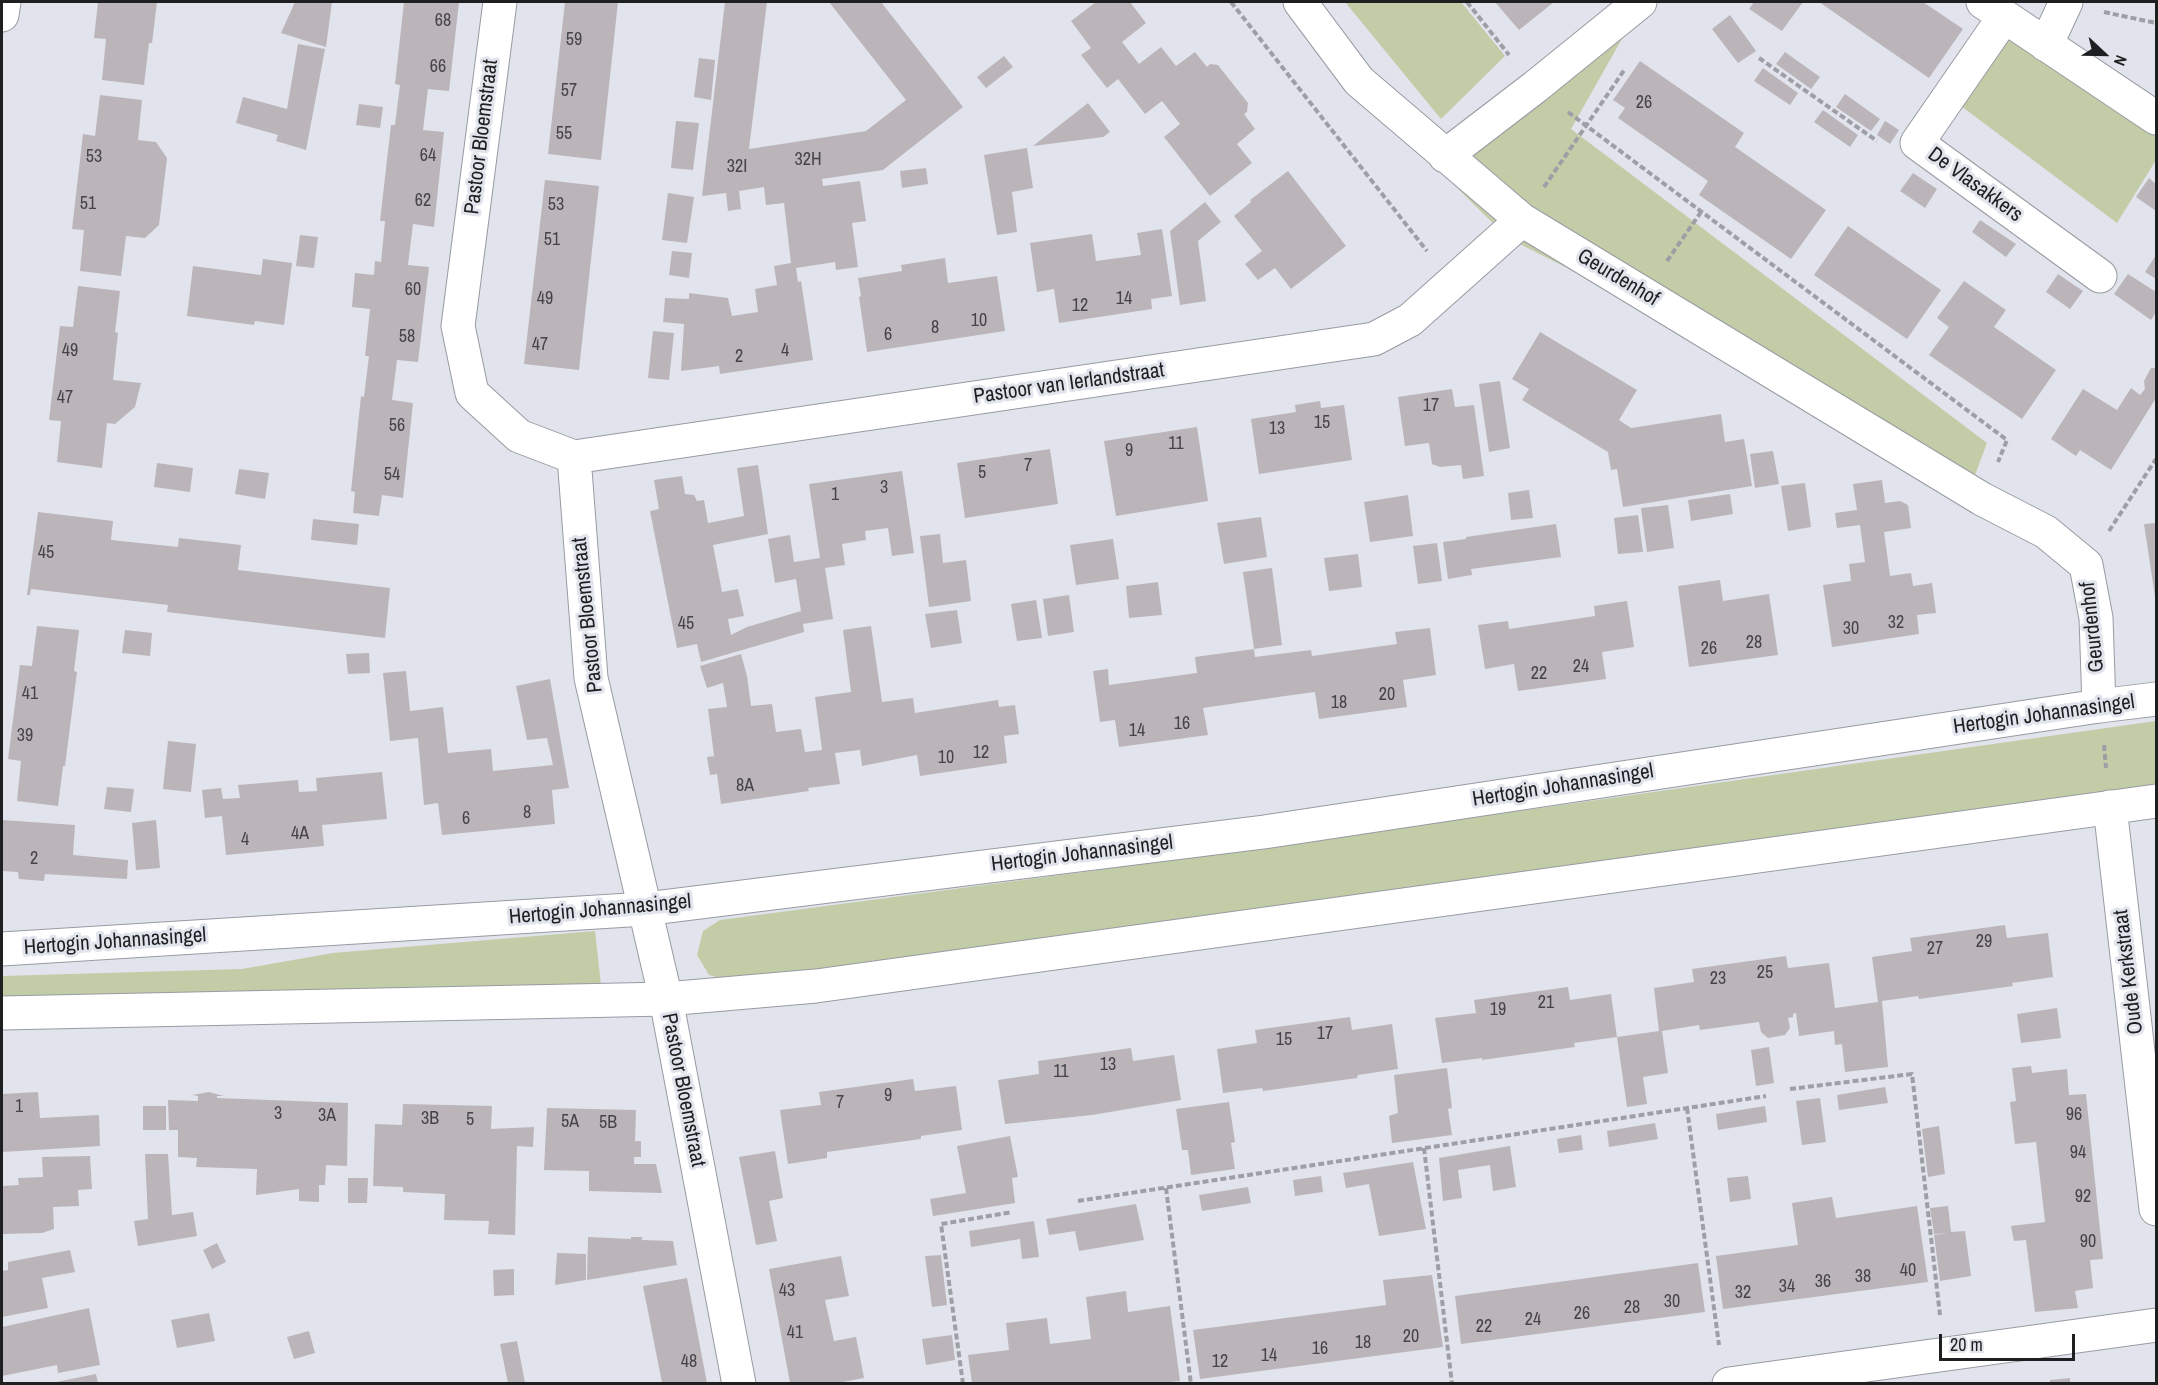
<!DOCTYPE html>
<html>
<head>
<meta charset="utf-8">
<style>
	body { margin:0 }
	#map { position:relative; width:2158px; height:1385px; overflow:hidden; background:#e1e4ec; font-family:"Archivo Narrow",sans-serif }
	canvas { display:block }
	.frame { position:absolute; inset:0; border:3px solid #1e1f21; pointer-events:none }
	.north { position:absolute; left:2074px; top:24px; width:60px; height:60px; -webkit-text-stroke:4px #e1e4ec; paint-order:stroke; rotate:112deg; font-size:16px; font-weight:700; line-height:24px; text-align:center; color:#1e1f21 }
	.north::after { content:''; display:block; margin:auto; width:21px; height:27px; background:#1e1f21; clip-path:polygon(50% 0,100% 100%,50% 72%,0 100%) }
	.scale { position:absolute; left:1939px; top:1334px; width:136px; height:27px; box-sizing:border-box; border:3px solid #1e1f21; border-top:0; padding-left:8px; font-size:18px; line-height:21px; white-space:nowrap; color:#1e1f21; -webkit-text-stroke:4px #e1e4ec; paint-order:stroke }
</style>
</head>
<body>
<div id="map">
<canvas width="2158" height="1385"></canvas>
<div class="frame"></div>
<div class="north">N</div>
<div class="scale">20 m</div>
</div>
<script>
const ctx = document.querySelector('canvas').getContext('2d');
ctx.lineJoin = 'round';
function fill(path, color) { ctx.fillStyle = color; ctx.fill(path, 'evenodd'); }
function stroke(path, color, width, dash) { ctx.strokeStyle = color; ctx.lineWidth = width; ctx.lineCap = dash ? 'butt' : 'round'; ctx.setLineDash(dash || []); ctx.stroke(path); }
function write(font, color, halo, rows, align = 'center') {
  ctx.font = font + ' "Archivo Narrow",sans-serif'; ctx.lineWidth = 6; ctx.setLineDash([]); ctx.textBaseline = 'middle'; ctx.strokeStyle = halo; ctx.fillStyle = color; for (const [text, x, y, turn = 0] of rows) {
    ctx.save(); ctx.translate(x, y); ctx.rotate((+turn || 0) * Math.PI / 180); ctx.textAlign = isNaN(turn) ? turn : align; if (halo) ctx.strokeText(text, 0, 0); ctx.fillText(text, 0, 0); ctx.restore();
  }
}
fill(new Path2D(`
	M1345,2h116l44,54 -64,63z
	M1632,21l-61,108 416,314 -12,32 -467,-237 -62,-61z
	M2006,29l150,99v32l-39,63 -160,-120z
	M2156,721v64l-1097,155 -333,40 -17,-5 -12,-20 6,-24 17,-11 431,-57z
	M595,931l6,54 -599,12v-21l240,-7 91,-16z`), '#c2cca7');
fill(new Path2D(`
	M98,2h59l-5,41h-3l-5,42 -42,-5 4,-41 -12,-1z
	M295,2h37l-6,45 -45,-14z
	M404,2h55l-10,89 -21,-2 -5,41 21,2 -10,95 -21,-3 -5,41 21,2 -11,95 -21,-2 -5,40 21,3 -10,95 -21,-3 -3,21 -26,-3 2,-21 -4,-1 10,-95 3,1 5,-41h-4l5,-47 -18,-2 3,-34 19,2 1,-14 6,1 4,-41h-5l11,-96h4l5,-40 -5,-1z
	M565,2h53l-17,158 -53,-6z
	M725,2h42l-18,147 117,-18 40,-31 -77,-98h52l82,105 -80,63 -61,9 1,7 37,-5 6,40 -14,2 6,44 -22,3 -1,-8 -39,6 2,14 3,-1 12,79 -93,14 -1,-8 -38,5 3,-47 -21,-2 2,-24 24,1v-6l39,5 4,18 26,-4 -3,-23 22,-4 -3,-19 17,-3 -7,-60 -18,2 -2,-18 -25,4 2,18 -13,2 -2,-18 -24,3z
	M1096,2h34l16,21 -24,19 17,22 22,-17 15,19 19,-14 12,15 3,-3 8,1 30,38 -1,9 -3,2 11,15 -18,15 15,19 -42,33 -46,-59 16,-13 -18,-23 -17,13 -27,-35 -11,9 -26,-33 10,-7 -20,-27z
	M1495,2h59l-35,28z
	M1754,2h49l-21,29 -33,-22z
	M1819,2h104l40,27 -34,49z
	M1730,15l26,36 -18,12 -26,-34z
	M298,44l27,5 -19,101 -30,-9 2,-6 -42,-12 7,-26 44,12z
	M1785,52l35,25 -9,12 -35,-25z
	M1004,56l9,11 -27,21 -9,-11z
	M699,58l16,2 -4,40 -17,-3z
	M1640,61l104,72 -9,14 91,63 -35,49 -92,-64 9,-14 -90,-63 7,-10 -12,-8z
	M1763,68l35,25 -8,12 -36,-24z
	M1845,94l35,25 -9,12 -35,-24z
	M100,95l42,5 -4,40 18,2 11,16 -8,67 -14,13 -19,-2 -5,40 -41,-5 4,-41 -12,-1 11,-95 12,2z
	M1088,103l22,29 -7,5 -70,9z
	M359,104l24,3 -3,21 -24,-3z
	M1823,110l35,25 -8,12 -36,-25z
	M676,121l23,2 -6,47 -22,-2z
	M1885,121l14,9 -9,14 -13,-9z
	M1027,148l6,40 -21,4 5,40 -20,3 -13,-80z
	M926,168l2,16 -26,4 -2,-17z
	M1288,171l58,75 -55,43 -16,-21 -17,12 -13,-16 17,-13 -28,-35 17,-14 -1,-2z
	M1913,173l24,16 -12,19 -25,-17z
	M2149,178l7,6v27l-20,-14z
	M545,180l54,6 -20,184 -55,-6z
	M668,193l26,4 -7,46 -25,-3z
	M1205,202l16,20 -23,19 8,60 -26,4 -10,-74z
	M1980,220l36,24 -10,13 -34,-25z
	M1848,226l93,64 -34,49 -93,-64z
	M1162,229l10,67 -21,3 1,10 -93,14 -5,-34 -17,3 -7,-49 62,-9 4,27 45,-6 -4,-22z
	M300,235l18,2 -4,31 -18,-2z
	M672,251l20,2 -3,25 -20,-3z
	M2156,255v24l-11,-7z
	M945,258l3,25 49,-7 8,55 -138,21 -8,-55 2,-1 -3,-18 44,-7 -1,-6z
	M263,259l29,4 -8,62 -29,-4 -1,4 -67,-9 6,-50 68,9z
	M2058,274l25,17 -13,18 -24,-17z
	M2128,274l28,18v20l-5,8 -37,-26z
	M1964,281l42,29 -12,17 62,43 -34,49 -93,-64 20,-28 -12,-9z
	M78,286l42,5 -5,41 3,1 -5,47 28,3 -6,24 -20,17 -8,-1 -5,45 -45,-6 4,-41 -12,-1 11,-94 13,1z
	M653,331l21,2 -5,47 -21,-2z
	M1540,332l97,58 -18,30 12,8 90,-14 4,28 19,-3 8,47 -129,21 -6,-38 -6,1 -3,-18 -86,-52 7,-11 -17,-10z
	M2151,368h5v30l-45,72 -31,-20 -4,6 -25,-17 32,-50 34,21 14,-22 9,7 5,-6 -1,-8z
	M1500,381l10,67 -21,4 -10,-68z
	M1452,389l3,18 19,-2 10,71 -21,3 -2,-14 -21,2 -8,-3 -3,-21 -24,3 -7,-49z
	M1320,401l1,7 23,-3 8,55 -93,14 -8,-55 45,-7 -1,-7z
	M1197,427l11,74 -92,15 -12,-75z
	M1050,449l8,55 -93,14 -8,-55z
	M1773,451l6,33 -24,4 -5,-34z
	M157,463l36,5 -3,24 -36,-5z
	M758,465l10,69 -55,11 9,47 16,-3 6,27 -16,3 3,16 16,-8 54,-16 -5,-32 -21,4 -7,-44 22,-4 4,27 26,-4 -11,-74 93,-13 12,82 -22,3 -4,-28 -23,3 1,9 -24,4 3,21 -20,3 8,51 -30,5 1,8 -103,30 -4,-18 -20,4 -27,-137 9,-2 -5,-29 28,-4 3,18 9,1 3,6 7,-1 4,23 36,-7 -7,-48z
	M239,469l30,4 -4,26 -30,-5z
	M1882,480l3,23 15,-2 8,4 3,23 -27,4 6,44 21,-3 2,13 19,-3 4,30 -19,2 2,19 -87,13 -9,-62 28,-4 -2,-17 16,-2 -5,-37 -23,3 -2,-15 22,-3 -4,-26z
	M1805,483l6,44 -23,4 -7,-45z
	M1529,490l4,28 -22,2 -3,-27z
	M1730,494l3,20 -42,7 -3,-21z
	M1408,495l5,41 -43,6 -6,-40z
	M1668,505l6,43 -27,4 -6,-44z
	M38,512l75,9 -2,19 67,7 1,-9 62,7 -3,25 152,18 -5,50 -218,-26 1,-7 -137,-16 -1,6h-3z
	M1638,515l5,37 -25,2 -4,-36z
	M1261,517l6,40 -43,7 -7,-41z
	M313,519l46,5 -2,21 -46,-5z
	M2156,523v74h-1l-11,-73z
	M1556,524l5,33 -90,12 1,6 -24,4 -5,-37 23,-3v-2z
	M940,534l3,29 23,-3 5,41 -42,6 -9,-71z
	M1113,539l6,40 -43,6 -6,-40z
	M1437,543l5,38 -24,3 -5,-38z
	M1358,554l4,33 -33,4 -5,-33z
	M1272,568l10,77 -28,4 -11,-77z
	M1720,580l3,21 46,-7 9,61 -89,12 -11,-81z
	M1158,582l4,33 -33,3 -3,-32z
	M1069,595l5,37 -26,4 -5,-37z
	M1036,600l6,38 -25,3 -6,-37z
	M1627,601l7,46 -32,5 4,27 -88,12 -4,-27 -29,5 -7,-44 30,-4 1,8 86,-13 -1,-10z
	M957,610l5,33 -31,5 -6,-34z
	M37,626l42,4 -5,41 3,1 -12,94h-2l-5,40 -41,-5 4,-40 -13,-2 12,-94 12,1z
	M871,626l11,76 31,-4 2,15 83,-13 1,7 16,-2 4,29 -15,2 3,27 -87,13 -3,-21 -55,11 -2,-16 -25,3 5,31 -32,4 1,3 -88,13 -4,-30 -7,1 -3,-18 7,-1 -6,-47 19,-2 -4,-24 -16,5 -7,-22 41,-12 6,22 4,30 21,-2 4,28 25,-3 4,23 17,-2 -7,-53 36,-5 -8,-62z
	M1430,628l6,47 -33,5 4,27 -88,12 -4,-27 -30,4 -82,12 5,27 -89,12 -4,-27 -15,2 -7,-51 15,-2 1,16 88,-12 -2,-16 59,-8 1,8 56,-7 1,6 85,-12 -2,-12z
	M125,630l27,3 -2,23 -28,-3z
	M369,653l1,20 -22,1 -2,-20z
	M406,671l4,40 33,-4 5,46 43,-4 2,22 60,-6 -6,-27 -20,2 -11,-54 34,-7 19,109 -17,2 3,34 -113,11 -4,-32 -14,2 -6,-67 -28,3 -7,-68z
	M168,741l28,3 -5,48 -28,-3z
	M382,772l5,47 -65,6 2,21 -98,9 -4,-39 -17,2 -3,-28 19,-2 2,11 17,-1 -2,-13 60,-5 1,12 18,-1 -1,-13z
	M107,787l27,2 -3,23 -27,-3z
	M2,820l73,5 -2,30 55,5 -1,19 -82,-5 -1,7 -25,-2 -1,-7 -16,-1z
	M156,820l4,48 -24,2 -4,-47z
	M2005,925l2,13 41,-5 5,44 -41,6 1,3 -94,13 -1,-3 -36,5 6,66 -43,5 -3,-28 -7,1 -1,-14 -35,5 -3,-23 -3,1v3l-5,1 2,10 -5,7 -17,3 -7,-6 -2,-10 -59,8 -1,-5 -37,6 6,42 -25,4 4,27 -20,3 -10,-70 42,-6 -5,-43 40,-6 -2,-13 94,-13 2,12 41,-5 6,45 43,-6 -6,-45 40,-6 -2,-13z
	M1568,987l2,13 41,-6 6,43 -43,6 1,4 -93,13v-2l-40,5 -7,-45 41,-5 -2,-13z
	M2057,1008l4,30 -40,5 -4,-29z
	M1350,1017l2,13 40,-6 6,45 -40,6 -1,3 -94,13 -1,-3 -39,5 -6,-44 40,-6 -2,-13z
	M1769,1047l5,36 -18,3 -5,-36z
	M1131,1048l2,13 41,-6 7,45 -89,15 -87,9 -7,-44 41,-6 -1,-13z
	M2031,1066l1,7 35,-4 2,26 17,-1 17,165 -13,1 3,28 -18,3 3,17 -43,4 -9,-72 -12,1 -3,-15 34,-4 -9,-80 -21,2 -5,-42 6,-1 -4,-33z
	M1447,1068l5,40 -4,1 4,26 -60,8 -3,-27 9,-3 -4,-38z
	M913,1079l2,12 41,-5 6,44 -41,6v3l-94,13v6l-39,6 -8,-54 41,-5 -2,-13z
	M1885,1087l3,16 -49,7 -2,-15z
	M38,1092l2,26 59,-3 1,31 -98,6v-58z
	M209,1092l15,4h-7v2l131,5 -1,63 -21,-1 -1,20h-6v17l-20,-1v-12l-43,6 1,-26 -61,-2 1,-9 -19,-1v-27h-9l-1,-30 30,1v-5l-6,-1z
	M1820,1098l6,44 -24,3 -6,-44z
	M1229,1102l6,40 -4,1 4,26 -44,6 -3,-25h-6l-6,-41z
	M403,1104l89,2 -1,23 43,-2 -1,20 -16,-1 -2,89 -27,-1 1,-13 -45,-1 1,-26 -42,-2v-5l-30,-1 2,-62 27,1z
	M143,1106h23v24h-23z
	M1765,1106l2,16 -49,8 -2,-16z
	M547,1108l89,2 -1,31h6v16h-7v7h22l6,29 -73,-2v-20l-45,-1z
	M1655,1123l3,16 -49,8 -2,-16z
	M1939,1126l6,48 -17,3 -6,-48z
	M1581,1135l2,15 -24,3 -2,-14z
	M1010,1136l8,41 -6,1 3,25 -82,13 -3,-17 36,-6 -9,-47z
	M1510,1146l6,41 -23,4 -3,-26 -32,5 4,28 -19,3 -4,-43z
	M775,1151l8,47 -14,3 8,40 -21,4 -17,-88z
	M145,1154h23l4,61 21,-3 4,24 -59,10 -4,-25 14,-2z
	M90,1156l2,33 -14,1 1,16 -26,1 1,22 -12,4 -40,1v-48l17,-1 -1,-7 25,-1 -1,-20z
	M1413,1162l13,67 -47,7 -10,-52 -23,4 -3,-15z
	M1321,1176l2,16 -28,4 -2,-16z
	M1748,1176l3,23 -21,3 -3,-24z
	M348,1178h20l-1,25h-19z
	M1248,1187l3,16 -49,8 -3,-16z
	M1832,1197l4,21 81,-12 11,76 -205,27 -7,-53 82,-11 -6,-42z
	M1136,1204l8,36 -65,11 -4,-20 -26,4 -3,-16z
	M1948,1206l3,26 14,-1 6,45 -31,5 -6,-46 13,-2 -13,1 -4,-26z
	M1034,1221l5,36 -17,2 -2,-20 -49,8 -2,-16z
	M588,1237l43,2v-2h11v3l31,1 4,24 -90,15z
	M217,1243l9,19 -14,7 -9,-19z
	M70,1250l5,22 -33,6 6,30 -46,9v-46l6,-1v-8z
	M557,1253l29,1v26l-31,5z
	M941,1255l6,50 -15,2 -7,-51z
	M841,1256l8,40 -24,4 9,41 22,-4 8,41 -21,4 1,1h-54l-21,-114z
	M1698,1263l7,49 -244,32 -6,-48z
	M514,1269v26l-20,1 -1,-26z
	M1432,1275l11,72 -243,32 -7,-49 193,-25 -3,-25z
	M687,1278l20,105h-45l-19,-97z
	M1126,1291l2,21 42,-6 10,75 -19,2h-189l-4,-28 41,-5 -3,-27 41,-5 3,26 41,-5 -5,-42z
	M89,1308l11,57 -42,8 -1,-8 -55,11v-49z
	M209,1313l6,28 -38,7 -6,-28z
	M309,1331l6,22 -21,6 -7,-22z
	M952,1335l3,25 -29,5 -4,-26z
	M517,1341l8,42h-17l-8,-39z
	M96,1374l2,9h-41l-1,-1z
	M2070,1378v5h-20v-3z`), '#bbb5ba');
const minor = new Path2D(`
	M500,2l-42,324 14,67 47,43 55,21 800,-118 36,-19 112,-100
	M1300,2l59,79 163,139 460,279 64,33 40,33 10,53 3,88
	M1983,2l173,116
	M2,15l2,-13
	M2004,17l-87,126 183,133
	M2046,45l20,-43
	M1445,156l90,-69 105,-85
	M574,457l17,221 75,321 73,385
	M2110,807l46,402
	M1729,1384l427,-59`);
const major = new Path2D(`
	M2,949l643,-40 619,-77 835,-126 57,-7
	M2,1013l664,-14 150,-13 1340,-185`);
stroke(minor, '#989ba2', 35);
stroke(major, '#989ba2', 35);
stroke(new Path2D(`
	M1231,2l196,249
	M1467,2l42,53
	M2104,12l52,11
	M1759,58l118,83
	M1568,112l439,328 -9,22
	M1544,187l81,-118
	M1667,261l34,-49
	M2109,531l47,-72
	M2104,745l2,23
	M1790,1089l122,-15 28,241
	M1687,1108l32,237
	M1424,1148l28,236
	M1166,1188l25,196
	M1078,1201l688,-105
	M963,1384l-22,-160 71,-12`), '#9d9fa5', 4, [6, 3]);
stroke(minor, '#fff', 33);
stroke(major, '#fff', 33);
write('18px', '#454447', null, [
	["68",443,21],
	["59",574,40],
	["66",438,67],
	["57",569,91],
	["26",1644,103],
	["55",564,134],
	["64",428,156],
	["53",94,157],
	["32H",808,160],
	["32I",737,167],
	["62",423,201],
	["51",88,204],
	["53",556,205],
	["51",552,240],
	["60",413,290],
	["49",545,299],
	["14",1124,299],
	["12",1080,306],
	["10",979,321],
	["8",935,328],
	["6",888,335],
	["58",407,337],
	["47",540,345],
	["49",70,351],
	["4",785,351],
	["2",739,357],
	["47",65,398],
	["17",1431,406],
	["15",1322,423],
	["56",397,426],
	["13",1277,429],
	["11",1176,444],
	["9",1129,451],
	["7",1028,466],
	["5",982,473],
	["54",392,475],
	["3",884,488],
	["1",835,495],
	["45",46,553],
	["32",1896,623],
	["45",686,624],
	["30",1851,629],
	["28",1754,643],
	["26",1709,649],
	["24",1581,667],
	["22",1539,674],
	["41",30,694],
	["20",1387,695],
	["18",1339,703],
	["16",1182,724],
	["14",1137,731],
	["39",25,736],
	["12",981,753],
	["10",946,758],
	["8A",745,786],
	["8",527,813],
	["6",466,819],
	["4A",300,834],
	["4",245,840],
	["2",34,859],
	["29",1984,942],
	["27",1935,949],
	["25",1765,973],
	["23",1718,979],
	["21",1546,1003],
	["19",1498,1010],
	["17",1325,1034],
	["15",1284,1040],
	["13",1108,1065],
	["11",1061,1072],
	["9",888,1096],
	["7",840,1103],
	["1",19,1107],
	["3",278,1114],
	["96",2074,1115],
	["3A",327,1116],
	["3B",430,1119],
	["5",470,1120],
	["5A",570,1122],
	["5B",608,1123],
	["94",2078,1153],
	["92",2083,1197],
	["90",2088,1242],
	["40",1908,1271],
	["38",1863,1277],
	["36",1823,1282],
	["34",1787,1287],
	["43",787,1291],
	["32",1743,1293],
	["30",1672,1302],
	["28",1632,1308],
	["26",1582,1314],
	["24",1533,1320],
	["22",1484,1327],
	["41",795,1333],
	["20",1411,1337],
	["18",1363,1343],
	["16",1320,1349],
	["14",1269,1356],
	["48",689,1362],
	["12",1220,1362]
]);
write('21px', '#1e1f21', '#e1e4ec', [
	["Pastoor Bloemstraat",482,137,-83],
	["De Vlasakkers",1975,185,36],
	["Geurdenhof",1618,278,31],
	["Pastoor van Ierlandstraat",1069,384,-8],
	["Pastoor Bloemstraat",588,615,-96],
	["Geurdenhof",2093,627,-96],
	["Hertogin Johannasingel",2044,715,-8],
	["Hertogin Johannasingel",1563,786,-9],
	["Hertogin Johannasingel",1082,854,-7],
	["Hertogin Johannasingel",600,910,-5],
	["Hertogin Johannasingel",115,942,-4],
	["Oude Kerkstraat",2129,972,-97],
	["Pastoor Bloemstraat",683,1090,79]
]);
</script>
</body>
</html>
